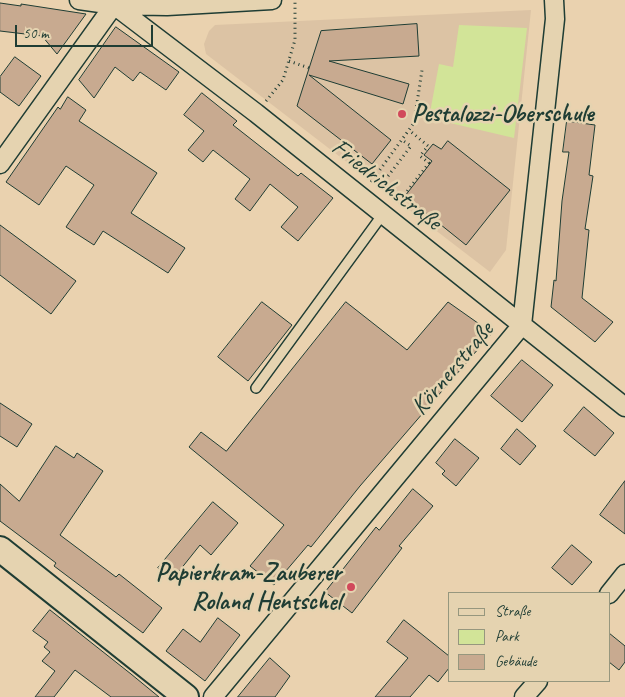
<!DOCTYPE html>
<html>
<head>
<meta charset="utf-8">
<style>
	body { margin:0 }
	#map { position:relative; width:625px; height:697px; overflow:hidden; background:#ead2af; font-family:Caveat,sans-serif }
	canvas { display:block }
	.legend { position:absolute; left:448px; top:592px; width:162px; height:90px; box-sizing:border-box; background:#e5d3b0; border:1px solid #96977e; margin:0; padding:6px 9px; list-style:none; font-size:15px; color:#1f3d34 }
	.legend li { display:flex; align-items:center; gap:10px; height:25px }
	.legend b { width:25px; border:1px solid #96977e }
	.scale { position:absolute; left:15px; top:25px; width:138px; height:22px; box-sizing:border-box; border:2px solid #1f3d34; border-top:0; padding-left:6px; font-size:15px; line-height:18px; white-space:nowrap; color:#1f3d34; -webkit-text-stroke:4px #e5d3b0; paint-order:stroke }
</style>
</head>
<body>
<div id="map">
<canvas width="625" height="697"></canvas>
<ul class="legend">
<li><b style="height:6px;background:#e5d3b0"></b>Straße</li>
<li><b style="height:14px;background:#d2e498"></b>Park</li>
<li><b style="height:14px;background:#c8aa90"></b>Gebäude</li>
</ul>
<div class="scale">50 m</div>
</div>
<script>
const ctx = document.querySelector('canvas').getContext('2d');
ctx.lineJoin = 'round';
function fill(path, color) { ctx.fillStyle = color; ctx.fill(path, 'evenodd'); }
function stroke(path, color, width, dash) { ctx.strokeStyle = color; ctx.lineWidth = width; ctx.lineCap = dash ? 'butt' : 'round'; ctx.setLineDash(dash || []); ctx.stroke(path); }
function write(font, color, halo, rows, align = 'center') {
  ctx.font = font + ' Caveat,sans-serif'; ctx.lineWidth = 5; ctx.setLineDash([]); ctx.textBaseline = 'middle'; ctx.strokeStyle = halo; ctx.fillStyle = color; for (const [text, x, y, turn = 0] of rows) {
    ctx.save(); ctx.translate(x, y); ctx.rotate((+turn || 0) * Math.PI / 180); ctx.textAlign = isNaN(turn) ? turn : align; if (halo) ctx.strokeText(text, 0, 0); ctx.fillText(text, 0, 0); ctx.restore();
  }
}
fill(new Path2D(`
	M531,10l-25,240 -16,22 -284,-218 -2,-10 5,-13 6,-6z`), '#dcc3a4');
fill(new Path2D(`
	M459,25l68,3 -13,110 -85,-20 10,-54 14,3z`), '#d2e498');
const building = new Path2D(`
	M0,3l21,3v-2l65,10 -29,40 -15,-18 -42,-5z
	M417,24l2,32 -90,5 80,23 -6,20 -94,-29 82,65 -19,24 -75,-58 24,-75z
	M116,27l63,45 -13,18 -26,-18 -7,9 -18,-14 -21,31 -15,-18z
	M15,57l26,19 -22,30 -19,-14v-15z
	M202,93l35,28 -4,4 65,51 3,-3 32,25 -35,43 -17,-14 17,-20 -28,-23 -20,27 -15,-12 15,-20 -37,-29 -10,12 -15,-12 16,-19 -20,-16z
	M68,97l18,13 -7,11 78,52 -26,40 54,35 -17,25 -65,-42 -9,14 -28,-18 28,-42 -28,-19 -27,39 -33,-23 52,-75 2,2z
	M567,121l28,4 -6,50 4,1 -8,53 4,1 -7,68 31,24 -18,20 -44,-35 3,-27 2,1 6,-80 7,-49h-6z
	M448,141l62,49 -44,55 -61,-49 27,-35 -8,-6 9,-11 8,5z
	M0,225l76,56 -25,33 -51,-39z
	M262,302l30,23 -44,56 -30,-24z
	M346,302l61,48 41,-48 44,31 -132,153 -49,61 -3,-2 -34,40 -24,-19 34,-41 -95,-78 12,-15 25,19z
	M522,360l31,25 -31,37 -31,-26z
	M0,403l32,21 -15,23 -17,-11z
	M584,407l30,26 -19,23 -31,-25z
	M517,429l19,17 -16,19 -19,-16z
	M455,439l24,19 -23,28 -14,-12 3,-3 -9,-8z
	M56,446l18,12 3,-5 26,18 -43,64 56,42 3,-3 43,34 -19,25 -89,-67 2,-3 -56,-42v-37l19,17z
	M625,481v53l-25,-19z
	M413,489l20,17 -34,40 3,2 -50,65 -27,-21 51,-65 3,3z
	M213,502l25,21 -27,32 -11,-10 -28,35 -14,-12z
	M572,545l20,17 -20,23 -20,-17z
	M50,610l81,64 28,23h-48l-36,-27 -21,27h-19l20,-26 -13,-10 8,-9 -6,-5 4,-5 -15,-11z
	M218,618l22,17 -35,46 -39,-30 17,-22 17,13z
	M404,620l45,36v12l-11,14 -9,-7 -19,22h-35l33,-39 -21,-16z
	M609,633l16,13v16l-6,8 -10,-8z
	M270,658l20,18 -15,21h-37z`);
fill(building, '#c8aa90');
stroke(building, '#1f3d34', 1);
const lane = new Path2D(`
	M256,388l127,-174`);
const street = new Path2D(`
	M79,0l35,5 53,1 105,-6
	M114,5l142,108 369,294
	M0,164l114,-159 2,-5
	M609,594l16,-20
	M213,697l309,-372 33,-306 -1,-19
	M524,697l14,-16`);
const secondary = new Path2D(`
	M0,549l186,148`);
stroke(lane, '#1f3d34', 12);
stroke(street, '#1f3d34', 21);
stroke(secondary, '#1f3d34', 28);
stroke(new Path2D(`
	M289,61l20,7
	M266,101l17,-21 12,-40v-40
	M385,180l26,-34 -9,-6
	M371,182l43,-59 8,-53
	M398,203l31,-40 -9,-7 8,-10 -19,-16`), '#1f3d34', 3, [1, 4]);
stroke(lane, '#e5d3b0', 9);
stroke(street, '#e5d3b0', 18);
stroke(secondary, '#e5d3b0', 24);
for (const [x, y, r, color] of [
	[402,114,5,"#d1495b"],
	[351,587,5,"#d1495b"]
]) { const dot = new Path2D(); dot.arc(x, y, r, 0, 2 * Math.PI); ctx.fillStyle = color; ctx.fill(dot); stroke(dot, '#e5d3b0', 2); }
write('bold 25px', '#1f3d34', '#e5d3b0', [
	["Pestalozzi-Oberschule",412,114],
	["Papierkram-Zauberer",341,573,"right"],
	["Roland Hentschel",341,602,"right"]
], 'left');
write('25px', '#1f3d34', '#e5d3b0', [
	["Friedrichstraße",386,185,38],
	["Körnerstraße",453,369,-50]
]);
</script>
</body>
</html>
